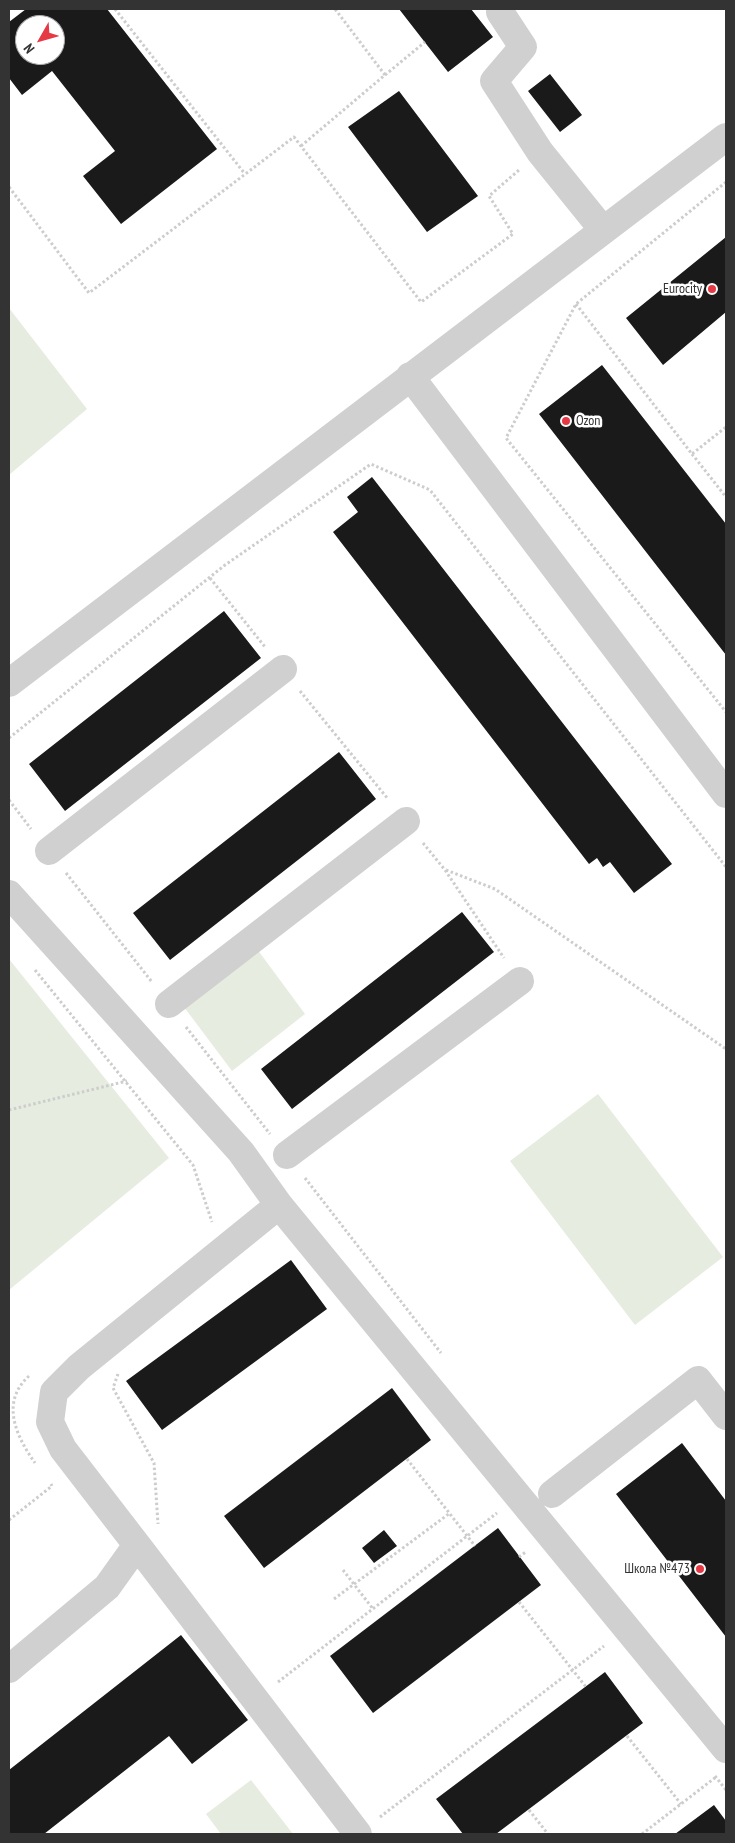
<!DOCTYPE html>
<html>
<head>
<meta charset="utf-8">
<style>
	body { margin:0 }
	#map { position:relative; width:735px; height:1843px; overflow:hidden; background:#fff; font-family:"PT Sans Narrow",sans-serif }
	canvas { display:block }
	.frame { position:absolute; inset:0; border:10px solid #333; pointer-events:none }
	.north { position:absolute; left:15px; top:15px; width:50px; height:50px; box-sizing:border-box; background:#fff; border:1px solid #adadad; border-radius:50%; rotate:232deg; font-size:14px; font-weight:700; line-height:20px; text-align:center; color:#333 }
	.north::after { content:''; display:block; margin:auto; width:18px; height:22px; background:#e63946; clip-path:polygon(50% 0,100% 100%,50% 72%,0 100%) }
</style>
</head>
<body>
<div id="map">
<canvas width="735" height="1843"></canvas>
<div class="frame"></div>
<div class="north">N</div>
</div>
<script>
const ctx = document.querySelector('canvas').getContext('2d');
ctx.lineJoin = 'round';
function fill(path, color) { ctx.fillStyle = color; ctx.fill(path, 'evenodd'); }
function stroke(path, color, width, dash) { ctx.strokeStyle = color; ctx.lineWidth = width; ctx.lineCap = dash ? 'butt' : 'round'; ctx.setLineDash(dash || []); ctx.stroke(path); }
function write(font, color, halo, rows, align = 'center') {
  ctx.font = font + ' "PT Sans Narrow",sans-serif'; ctx.lineWidth = 5; ctx.setLineDash([]); ctx.textBaseline = 'middle'; ctx.strokeStyle = halo; ctx.fillStyle = color; for (const [text, x, y, turn = 0] of rows) {
    ctx.save(); ctx.translate(x, y); ctx.rotate((+turn || 0) * Math.PI / 180); ctx.textAlign = isNaN(turn) ? turn : align; if (halo) ctx.strokeText(text, 0, 0); ctx.fillText(text, 0, 0); ctx.restore();
  }
}
fill(new Path2D(`
	M9,308l78,101 -78,66z
	M257,949l48,65 -73,57 -48,-64z
	M9,959l160,199 -160,132z
	M598,1094l125,163 -88,68 -125,-164z
	M251,1780l42,54h-72l-15,-20z`), '#e6ecdf');
fill(new Path2D(`
	M26,9h81l110,140 -96,75 -38,-48 32,-25 -63,-80 -30,24 -13,-17v-56zM25,25h30v30h-30z
	M399,9h72l22,28 -45,35z
	M550,74l32,41 -22,17 -32,-41z
	M399,91l79,105 -51,36 -79,-105z
	M726,237v75l-63,53 -37,-47z
	M602,365l124,159v131l-187,-241z
	M372,477l300,387 -38,29 -24,-31 -7,5 -6,-9 -8,6 -256,-332 25,-20 -11,-15z
	M224,611l37,47 -196,153 -36,-47z
	M339,752l37,47 -206,161 -37,-47z
	M462,912l32,40 -202,157 -31,-40z
	M291,1260l36,49 -165,121 -36,-49z
	M392,1388l39,52 -167,128 -40,-52z
	M682,1443l44,58v136l-110,-143z
	M498,1528l43,57 -168,128 -43,-57z
	M384,1530l13,16 -23,17 -12,-15z
	M181,1635l67,85 -56,44 -23,-28 -125,98h-35v-64z
	M605,1672l38,51 -147,111h-33l-27,-35z
	M714,1805l12,16v13h-51z`), '#1a1a1a');
stroke(new Path2D(`
	M115,9l130,165
	M385,75l40,-33
	M301,146l84,-71 -50,-66
	M726,182l-150,122 -70,134 220,274
	M9,187l80,106 205,-156 127,165 92,-68 -24,-38 30,-26
	M576,304l116,150 34,-27
	M692,454l34,43
	M210,578l55,69
	M300,691l88,108
	M9,738l216,-173 146,-101 59,26 296,377
	M9,800l22,29
	M423,843l22,27 59,88
	M446,870l49,19 231,160
	M66,873l86,109
	M35,970l158,195 19,57
	M186,1027l84,107
	M9,1110l118,-29
	M305,1178l136,175
	M118,1374l-5,14 41,75 4,61
	M29,1376c-29,26 -13,60 6,87
	M407,1459l68,87
	M9,1520l43,-34 -1,-2
	M519,1557l8,-6
	M343,1570l30,39
	M334,1599l116,-86
	M519,1602l67,85
	M278,1682l219,-169
	M627,1736l54,68
	M715,1776l11,14
	M529,1810l19,24
	M380,1817l224,-171
	M642,1834l74,-57`), '#cdcdcd', 3, [2.5, 2.5]);
stroke(new Path2D(`
	M500,12l23,35 -29,34 46,71 63,78
	M410,376l316,418
	M9,683l717,-546
	M49,851l234,-182
	M9,894l232,258 38,53 -200,162 -25,25 -4,30 13,27 74,96 -30,42 -98,82
	M169,1004l237,-183
	M287,1155l233,-174
	M279,1205l447,544
	M552,1494l146,-114 28,36
	M137,1545l221,289`), '#d0d0d0', 28);
for (const [x, y, r, color] of [
	[712,289,5,"#e63946"],
	[566,421,5,"#e63946"],
	[700,1569,5,"#e63946"]
]) { const dot = new Path2D(); dot.arc(x, y, r, 0, 2 * Math.PI); ctx.fillStyle = color; ctx.fill(dot); stroke(dot, '#fff', 2); }
write('14px', '#333', '#fff', [
	["Eurocity",702,289],
	["Ozon",576,421,"left"],
	["Школа №473",690,1569]
], 'right');
</script>
</body>
</html>
